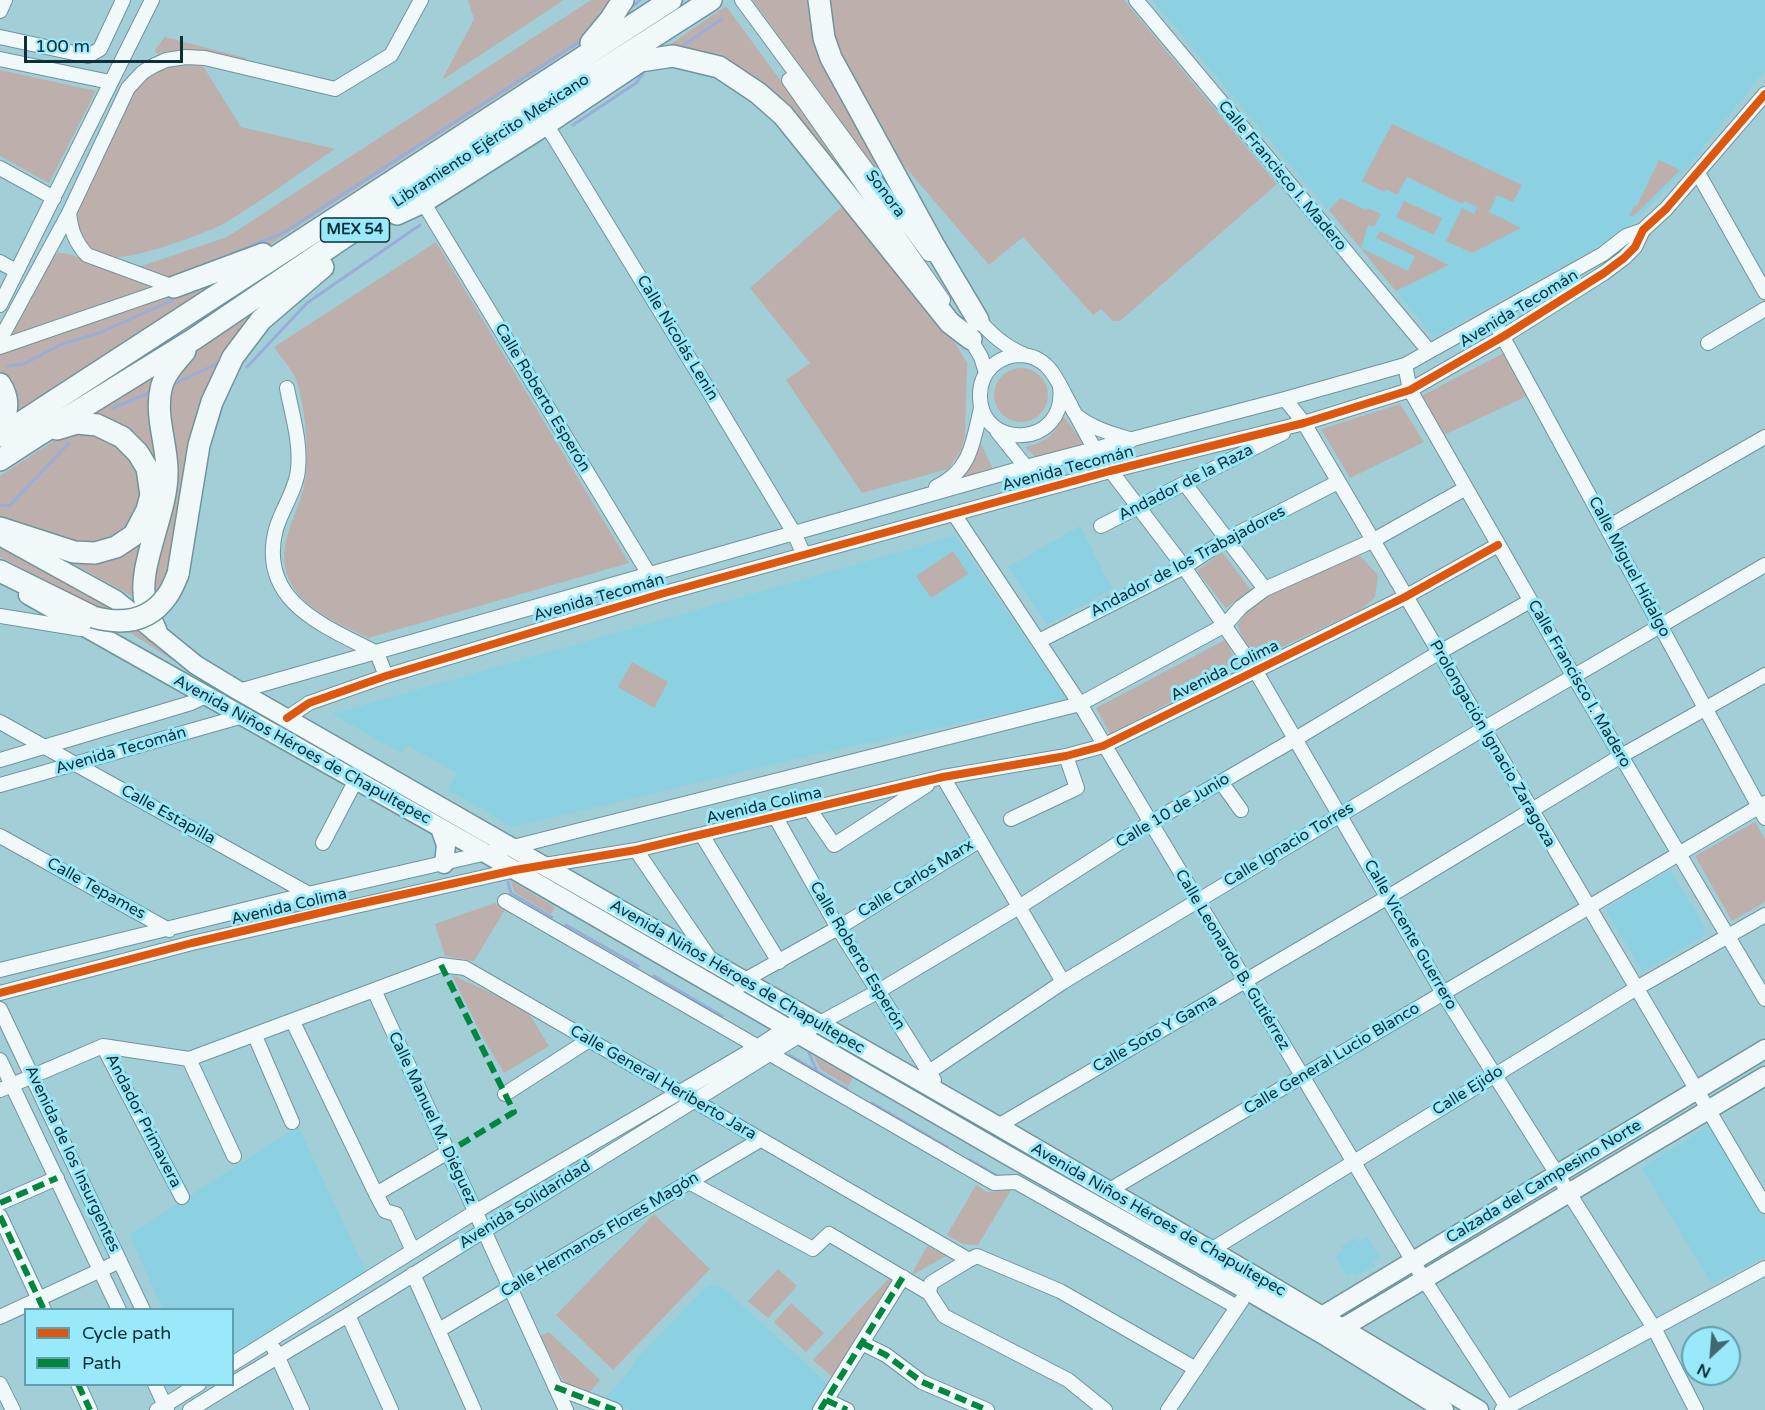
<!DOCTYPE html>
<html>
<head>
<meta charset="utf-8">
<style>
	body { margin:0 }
	#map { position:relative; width:1765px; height:1410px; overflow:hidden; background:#a2ced8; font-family:"Varela Round",sans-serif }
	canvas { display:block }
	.legend { position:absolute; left:24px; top:1308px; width:210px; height:78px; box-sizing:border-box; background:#99e9fb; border:2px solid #619fac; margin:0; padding:8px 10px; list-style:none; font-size:18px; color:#0d2f36 }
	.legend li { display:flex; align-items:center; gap:12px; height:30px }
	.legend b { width:30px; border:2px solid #619fac }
	.north { position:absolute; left:1681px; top:1326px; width:60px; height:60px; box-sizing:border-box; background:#99e9fb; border:2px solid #619fac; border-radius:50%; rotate:206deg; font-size:16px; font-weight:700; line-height:24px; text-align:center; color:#0d2f36 }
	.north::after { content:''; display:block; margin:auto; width:21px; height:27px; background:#41676f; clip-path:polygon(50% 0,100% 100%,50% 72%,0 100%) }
	.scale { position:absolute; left:24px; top:36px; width:159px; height:27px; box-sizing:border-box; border:3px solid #0d2f36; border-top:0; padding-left:8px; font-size:18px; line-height:21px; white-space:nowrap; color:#0d2f36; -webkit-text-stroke:4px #99e9fb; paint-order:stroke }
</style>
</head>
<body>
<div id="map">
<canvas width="1765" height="1410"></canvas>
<ul class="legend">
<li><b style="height:8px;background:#dd570e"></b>Cycle path</li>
<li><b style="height:8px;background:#00873e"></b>Path</li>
</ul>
<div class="north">N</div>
<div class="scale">100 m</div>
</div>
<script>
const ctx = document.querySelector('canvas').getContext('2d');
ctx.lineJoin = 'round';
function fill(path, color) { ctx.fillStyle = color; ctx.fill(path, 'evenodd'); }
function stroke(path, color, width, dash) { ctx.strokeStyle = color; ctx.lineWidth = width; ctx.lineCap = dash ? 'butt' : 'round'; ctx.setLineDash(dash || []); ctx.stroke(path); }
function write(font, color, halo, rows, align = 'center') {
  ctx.font = font + ' "Varela Round",sans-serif'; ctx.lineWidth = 6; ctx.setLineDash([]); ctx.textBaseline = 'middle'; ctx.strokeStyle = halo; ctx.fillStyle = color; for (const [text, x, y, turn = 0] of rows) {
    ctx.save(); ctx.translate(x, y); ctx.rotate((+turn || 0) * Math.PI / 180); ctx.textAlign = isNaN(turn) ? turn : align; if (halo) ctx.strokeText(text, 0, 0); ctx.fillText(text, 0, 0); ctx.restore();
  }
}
fill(new Path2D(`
	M1153,0h612v70l-76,95 -54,56 -45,30 -156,86z
	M1080,526l32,63 -65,36 -39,-58z
	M955,536l112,164 -247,53 -307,74 -65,-37 9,-17 -50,-28 -6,8 -69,-39z
	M1670,870l35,57 -1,9 -61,35 -38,-62z
	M298,1126l68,146 -133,82 -1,-44 -69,-1 -34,-74z
	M1708,1126h3l54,92v39l-53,27 -70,-116z
	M1367,1237l13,20 -8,5 2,4 -18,10 -3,-4 -6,4 -12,-20 8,-5 -2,-4 14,-9 3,4z
	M710,1285h6l7,3 107,98 -14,24h-186l-26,-11 28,-31 2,-7 71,-73z`), '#8bd1e1');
fill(new Path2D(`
	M468,0h96l-122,80 32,-61z
	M591,0h23l-28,40 -318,206 -99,36 -36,-13 94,-32z
	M753,0h60l121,254z
	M825,0h299l153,184 -157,137h-7l-12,-12 -8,6 -70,-78 -34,28 -100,-117 -48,-80z
	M726,6l187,256 -142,-167 -106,-47z
	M165,37l81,21 -1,2c-30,-6 -59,-15 -88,-6l-2,-4z
	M184,63l19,3 38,61 94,22c-38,25 -75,54 -114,76 -20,10 -84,33 -105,32 -11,-1 -21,-5 -28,-13 -11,-12 -13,-28 -8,-43l54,-109c15,-18 28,-25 50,-29z
	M0,70l96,21 -47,92 -49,-27z
	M1392,124l130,61 -9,17 -16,-7 -8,17 32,16 -49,25 -26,-12 16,-33 12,6 3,-7 -13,-6 -2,3 -55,-27 -10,18 -11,-6 -2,3 -22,-11z
	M1659,160l21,10 -45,45 -6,1 6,-11 2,1z
	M1340,198l26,12 2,-2 13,6 -7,13 -6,-2 -7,23 47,23 7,-15 -39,-18 4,-7 69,34 -53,26 -67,-81z
	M1404,201l38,17 -8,17 -38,-18z
	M843,206l107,128 17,29 -2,72 -4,16 -13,18 -86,24 -76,-113 24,-17 -60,-75z
	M436,242l193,321 -261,75c-25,-13 -59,-26 -75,-51 -22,-36 3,-66 11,-101 6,-29 2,-81 -9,-109 -5,-10 -14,-20 -21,-30z
	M59,253l10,1 76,28 4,3 -2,5 -132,47 -4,-4 43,-78z
	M246,269l-239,153 -7,-46v-26z
	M263,306l-18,21 -80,255 -14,15 17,-160 1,-55 21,-29z
	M1502,354l5,1 20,41 -83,39 -21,-35v-5z
	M164,365l-4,78 -19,158 -94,-52 73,1 34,-77 -76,-57z
	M994 395a27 27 0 1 1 54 0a27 27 0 1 1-54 0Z
	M1400,404l24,38 -74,36 -29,-49z
	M1063,416l20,26 -2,5 -43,12 -13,-12c20,-4 30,-12 38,-31z
	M82,430l36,11 22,31 2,20 -4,19 -11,16 -16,12 -19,5 -20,-1 -72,-25v-42l64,-42z
	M979,440l15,31 -31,9 -1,-3 13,-20z
	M0,543l109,60 79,67 -129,-83 -59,-30z
	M953,551l15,23 -37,24 -15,-22z
	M1222,552l29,38 -25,18 -29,-37z
	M1360,556l18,19 -3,22 -13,12 -91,43c-22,-2 -27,-6 -33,-27l9,-17 93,-50z
	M1225,640l14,26 -129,68 -14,-26z
	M632,662l36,20 -14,26 -36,-21z
	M1755,822l10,17v63l-33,19 -37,-65z
	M511,881l44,26 -4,7 -37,-22z
	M495,903l11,5 -32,53 -29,-5 -10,-32z
	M452,975l74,34 23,37 -45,27 -22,-37z
	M814,1056l39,22 -5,8 -28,-17z
	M976,1185l11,7 24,-2 -33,55 -15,-1 -16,-9z
	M654,1214l56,55 -97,101 -57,-55z
	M927,1246l19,10 -34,19v-1z
	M778,1269l19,17 -29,32 -20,-17z
	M889,1278l7,4 -61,97 -22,-19z
	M791,1303l33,30 -18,19 -32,-30z
	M549,1332l51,48 -11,13 -25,-11 -24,-46z`), '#bdafab');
stroke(new Path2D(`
	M633,6l7,-6
	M685,44l37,-25
	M573,125l63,-42 8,-11
	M199,267l84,-34 299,-193
	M8,366l16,-2 38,-20 37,-11 74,-33
	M247,367l60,-64 113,-78
	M174,384l47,-22
	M113,408l38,-16
	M0,505l9,1 60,-63
	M508,882l3,11 41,24
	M566,925l72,41
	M654,976l68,40
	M809,1053l8,18
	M789,1055l58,34
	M872,1103l75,44
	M970,1160l29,17
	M1141,1245l39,22`), '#98aed9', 3);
const minor = new Path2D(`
	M742,0l187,254
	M1136,0l293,351
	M0,11l5,-11
	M0,37l88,19 12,-7 23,-49
	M0,59l110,23
	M789,80l154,220
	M546,124l152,249 96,160 10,22
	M0,168l54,30
	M1698,173l67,119
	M423,202l238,392
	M69,213c2,17 6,29 18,42l87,32
	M0,262l16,9
	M0,305l152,-305
	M975,315c13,17 30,32 50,40
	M1492,317l273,501
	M967,333l14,24 5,16
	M0,340l69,-127 59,-125 15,-16 10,-6 13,-6 20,-3 19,1 130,31 56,-34 30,-55
	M1708,343l57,-34
	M0,347l174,-60
	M1405,365l5,25 163,285 192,324
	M1060,386c8,63 -81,65 -80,9 0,-11 4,-21 12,-29 8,-7 19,-11 29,-11 29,1 37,28 49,49 2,4 4,9 7,12 16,13 36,18 55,24
	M287,388c5,27 14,54 11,81 -1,19 -17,42 -22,60 -19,73 49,97 101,124l9,23
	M1285,399l19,24 461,783
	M1076,415l19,35 89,117 71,103 188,323 211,335 42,82
	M997,431l29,36 30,19
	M1185,484l80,105
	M936,487c35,-16 37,-45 45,-79
	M954,514l126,190 343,574 84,129
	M1101,526l182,-93
	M1608,527l157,-90
	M0,616l81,13
	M1039,641l145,-74 43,-28 111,-57
	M239,691l787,-224 259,-68 120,-34 198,-111 23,-18 17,-6
	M287,718l22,-15 77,-27 275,-82 449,-123 194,-48 106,-33 94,-54 100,-63 20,-15 11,-11 8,-17 23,-21 99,-115
	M0,722l336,187
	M0,760l191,-57 15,-7
	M943,777l120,205
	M1221,782l20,28
	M0,785l243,-69
	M810,810l24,35 93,-60
	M776,818l62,110 96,152
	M1011,819l66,-31 -11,-32
	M702,835l77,127
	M0,836l169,94
	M323,843l33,-63
	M636,850l75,110
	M539,866l97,-16 307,-73 123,-21 37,-10 302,-149 93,-52
	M505,901l489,282 22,-1 221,125
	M0,970l308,-76 205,-47 567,-143 145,-79 16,-18 24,-18 107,-48 94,-53
	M741,985l2,-4 95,-53 142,-88
	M374,990l192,420
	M0,993l192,-50 328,-74
	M0,1009l143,301
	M293,1022l83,172 9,17 11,3 17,37
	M255,1036l37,86
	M103,1046l86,13 252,-94 24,3 504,292 8,-4 83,35 136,78
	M103,1046l79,151
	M189,1059l45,97
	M0,1060l119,250
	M917,1080l146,-98 420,-253 282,-164
	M0,1090l103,-44
	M505,1094l84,-54
	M998,1126l390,-229 233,-141 144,-81
	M689,1182l124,67 16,-15 100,59 15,23 124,64 37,30
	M1108,1191l657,-388
	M376,1194l72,-42
	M0,1203l57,-25
	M0,1216l44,94
	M1211,1250l424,-261 130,-74
	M413,1274l61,136
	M929,1293l2,-10 38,-23
	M348,1315l43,95
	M0,1317l120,-56
	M439,1330l321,-190
	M862,1343l24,12 36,27 65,28
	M274,1349l28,61
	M232,1364l243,-152 282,-165 47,-31
	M0,1384l13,26
	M78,1384l12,26
	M155,1384l12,26
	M232,1384l116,-69 470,-291 59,-32 142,-85 131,-84 147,-85 141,-85 92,-52
	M555,1387l60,23
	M826,1400l21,10
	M157,1410l42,-26
	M190,1410l42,-26
	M820,1410l83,-133
	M1168,1410l74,-110
	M1502,1410l263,-142`);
const major = new Path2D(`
	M0,536l116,64 80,65 43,26 759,435 259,151 222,133
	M28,595l445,251 534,309 241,136 79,46 117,73
	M440,828l6,17 -2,19
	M1322,1316l443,-267
	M1334,1333l431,-257`);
const highway = new Path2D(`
	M819,0l5,38 7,20 102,186 45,76
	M591,43l19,-23 13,-20
	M397,214l26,-12 123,-78 94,-63 33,-5 46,11 39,26 25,22 167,208 21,16
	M174,287l89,-33
	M0,384c9,14 9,27 0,41
	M0,436l671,-436
	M0,460l37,-24 157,-97 205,-139 312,-200
	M0,528l74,24 21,1 21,-6 18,-12 13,-25 4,-15 -4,-27 -9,-15 -16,-16 -25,-12 -20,-2 -20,6
	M0,571l93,46
	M178,574l21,-129 13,-43 21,-45 28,-37 62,-53
	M156,631c-3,-8 -8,-16 -10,-25 -11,-38 22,-92 21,-135 0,-26 -12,-55 -6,-82 3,-15 15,-27 24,-38`);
stroke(minor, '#70949c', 16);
stroke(major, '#70949c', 21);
stroke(highway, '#70949c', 24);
stroke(minor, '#f1f8f9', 14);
stroke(major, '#f1f8f9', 18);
stroke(highway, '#f1f8f9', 21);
const highwayBridge = new Path2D(`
	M93,617c29,8 56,5 74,-21 5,-6 8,-15 11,-22`);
stroke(highwayBridge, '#70949c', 24, []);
stroke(highwayBridge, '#f1f8f9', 21);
stroke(new Path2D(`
	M441,965l73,147 -66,40
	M0,1203l57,-25
	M0,1216l44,94
	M862,1343l24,12 36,27 65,28
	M78,1384l12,26
	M555,1387l60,23
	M826,1400l21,10
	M820,1410l83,-133`), '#00873e', 6, [12, 6]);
stroke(new Path2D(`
	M287,718l22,-15 77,-27 275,-82 449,-123 194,-48 106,-33 94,-54 100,-63 20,-15 11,-11 8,-17 23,-21 99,-115
	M0,993l192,-50 144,-34 179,-39 121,-20 307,-73 123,-21 37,-10 302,-149 93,-52`), '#dd570e', 8);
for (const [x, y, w] of [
	[355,230,69]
]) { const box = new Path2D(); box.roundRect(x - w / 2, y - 12, w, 24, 4.5); ctx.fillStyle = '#99e9fb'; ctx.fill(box); stroke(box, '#0d2f36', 1.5); }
write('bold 15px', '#0d2f36', null, [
	["MEX 54",355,230]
]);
write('16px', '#0d2f36', '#99e9fb', [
	["Libramiento Ejército Mexicano",491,141,-33],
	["Calle Francisco I. Madero",1282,176,50],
	["Sonora",885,194,53],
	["Avenida Tecomán",1519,309,-31],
	["Calle Nicolás Lenin",677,338,59],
	["Calle Roberto Esperón",542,398,59],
	["Avenida Tecomán",1068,469,-15],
	["Andador de la Raza",1186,483,-27],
	["Andador de los Trabajadores",1188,562,-28],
	["Calle Miguel Hidalgo",1629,567,62],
	["Avenida Tecomán",599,598,-16],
	["Avenida Colima",1225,671,-26],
	["Calle Francisco I. Madero",1579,684,60],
	["Prolongación Ignacio Zaragoza",1492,744,60],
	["Avenida Niños Héroes de Chapultepec",302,750,29],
	["Avenida Tecomán",121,751,-16],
	["Avenida Colima",764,806,-13],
	["Calle 10 de Junio",1173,811,-31],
	["Calle Estapilla",168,815,29],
	["Calle Ignacio Torres",1289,845,-31],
	["Calle Carlos Marx",916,879,-32],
	["Calle Tepames",96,889,29],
	["Avenida Colima",289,907,-13],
	["Calle Vicente Guerrero",1410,935,60],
	["Calle Roberto Esperón",857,956,59],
	["Calle Leonardo B. Gutiérrez",1232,960,59],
	["Avenida Niños Héroes de Chapultepec",737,977,30],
	["Calle Soto Y Gama",1155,1034,-30],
	["Calle General Lucio Blanco",1332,1059,-31],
	["Calle General Heriberto Jara",663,1083,30],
	["Calle Ejido",1468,1091,-32],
	["Calle Manuel M. Diéguez",432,1118,65],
	["Andador Primavera",143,1121,63],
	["Avenida de los Insurgentes",72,1159,65],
	["Calzada del Campesino Norte",1544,1182,-31],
	["Avenida Solidaridad",525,1205,-32],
	["Avenida Niños Héroes de Chapultepec",1158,1220,30],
	["Calle Hermanos Flores Magón",600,1235,-31]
]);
</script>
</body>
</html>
